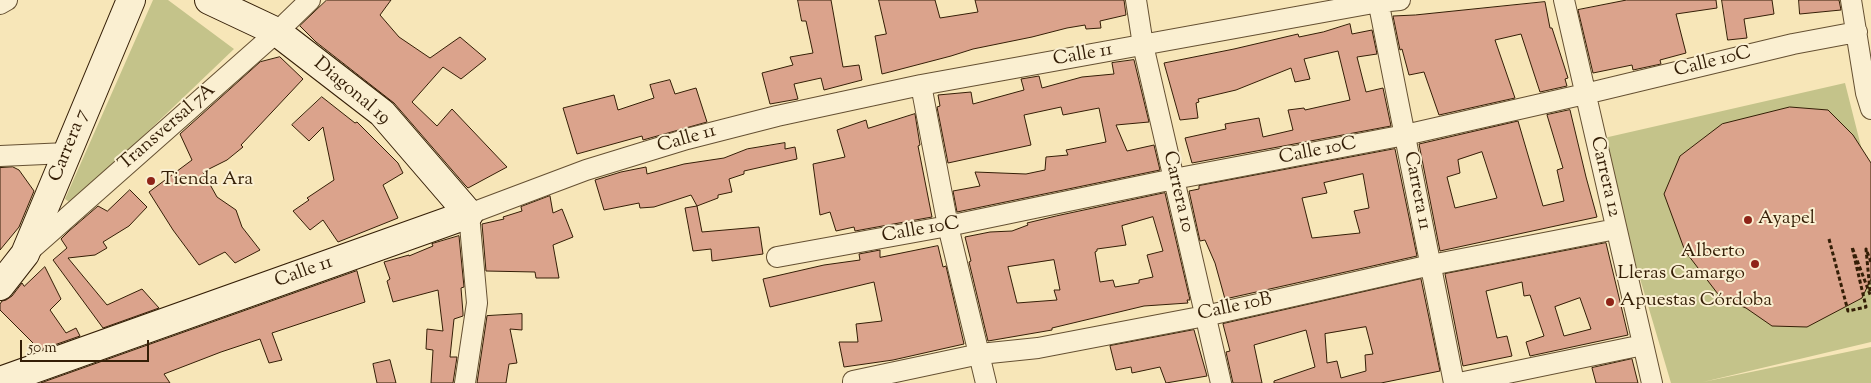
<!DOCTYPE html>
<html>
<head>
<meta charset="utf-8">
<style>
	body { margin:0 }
	#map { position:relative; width:1871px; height:383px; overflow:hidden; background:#f7e6b8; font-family:"Sorts Mill Goudy",serif }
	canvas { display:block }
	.scale { position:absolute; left:20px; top:340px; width:129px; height:22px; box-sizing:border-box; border:2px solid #341e06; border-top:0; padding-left:6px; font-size:15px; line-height:18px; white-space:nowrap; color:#341e06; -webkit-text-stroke:4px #faefd1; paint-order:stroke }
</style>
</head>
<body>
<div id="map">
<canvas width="1871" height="383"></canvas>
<div class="scale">50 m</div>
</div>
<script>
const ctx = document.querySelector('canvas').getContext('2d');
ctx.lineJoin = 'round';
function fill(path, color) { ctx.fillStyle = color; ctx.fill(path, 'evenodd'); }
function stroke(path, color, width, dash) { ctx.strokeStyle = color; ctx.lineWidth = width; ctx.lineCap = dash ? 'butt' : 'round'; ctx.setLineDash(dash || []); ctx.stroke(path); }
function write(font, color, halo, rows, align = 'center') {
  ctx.font = font + ' "Sorts Mill Goudy",serif'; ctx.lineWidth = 4; ctx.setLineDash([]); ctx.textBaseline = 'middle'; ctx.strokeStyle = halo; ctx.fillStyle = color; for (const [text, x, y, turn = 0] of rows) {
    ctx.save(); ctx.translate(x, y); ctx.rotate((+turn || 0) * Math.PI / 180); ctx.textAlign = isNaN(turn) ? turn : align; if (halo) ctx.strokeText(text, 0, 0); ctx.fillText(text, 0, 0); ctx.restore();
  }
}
fill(new Path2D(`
	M153,0h15l66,49 -162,155 -7,-5z
	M1845,83l26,103v156l-168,40 168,-35v36h-200l-38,-128 -29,-117z`), '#c4c38a');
const building = new Path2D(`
	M327,0h64l-11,15 19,22 31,21 30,-21 26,22 -25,20 -18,-12 -31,35 25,24 15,-17 55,58 -39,21 -3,-3 -71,-82 -78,-61 -16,-16z
	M798,0h33l12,67 16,-2 3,15 -38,10 -3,-12 -27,6 4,15 -28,5 -8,-31 31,-8 -3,-8 23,-4 -7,-32h-4z
	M879,0h56l5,18 38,-6 -3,-12h149l2,15 -26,6 1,7 -15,1 -1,-4 -18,3 -35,9 -59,12 -22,7 -69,18 -7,-38 11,-2z
	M1627,0h89l1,8 -41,6 10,39 -26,7 1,4 -28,6 -1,-5 -39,8 -15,-63z
	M1722,0h50l2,14 -30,5 3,19 -19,2z
	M1799,0h40l2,10 -41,4z
	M1545,2l5,26h2l16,50 -3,1 2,7 -27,6 -19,-58 -26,6 20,58 -76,17 -15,-43 -15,3 -7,-26 -2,1 -7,-34 22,-1z
	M1350,24l2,10 20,-4 5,24 -20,3 9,35 17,-4 8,38 -199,37 -7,-25 41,-9 -1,-5 34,-6 4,19 30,-7 -5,-20 16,-2 1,2 45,-10 -12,-49 -34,8 6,20 -15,3 -4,-14 -55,22 -38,9 1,3 -3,1 2,15 -18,2 -16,-57 70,-14 64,-15 1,3 24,-5z
	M280,57l23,22 -62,66 2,2 -16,13 -24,12 14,25 19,13 6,17 18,23 -25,13 -10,-11 -26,13 -26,-35 -24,-38 43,-32 -12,-26 80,-72z
	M1134,60l15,62 -33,3 11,26 27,-6 6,25 -203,42 -4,-21 27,-5 -5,-14 51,2 19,-4 1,-13 22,-2 -2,-5 40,-8 -7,-34 -36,7 -2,-8 -37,8 7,30 -83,18 -11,-56 3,-1 -2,-11 33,-3 2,12 51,-14 -3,-11 18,-3 3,12 40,-11 32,-3 -2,-11z
	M670,80l5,14 21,-6 11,34 -64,18 -1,-4 -65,18 -14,-46 51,-13 4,15 36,-12 -4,-13z
	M322,97l33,26 2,-1 41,41 5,10 -20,12 15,33 -60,24 -15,-22 -13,10 -17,-19 16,-11 -2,-2 27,-18 -11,-53 -14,14 -17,-16z
	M1790,107l38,3 25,25 18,28v116l-9,19 -55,29 -35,-1 -26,-18 -25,-10 -36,-47 -21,-57 16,-38 42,-32z
	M1570,110l16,67 11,40 -157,34 -21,-107 99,-23 25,85 21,-5 -7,-31 6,-2 -16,-53zM1482,152l15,46 -42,10 -8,-31 13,-4 -2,-13z
	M915,114l5,31 -2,1 14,71 -77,14 -1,-4 -18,4 -6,-19 -10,3 -7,-51 32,-7 -8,-27 29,-10 2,8z
	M785,143v6l10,-2 2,12 -53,12v3l-15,5 3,13 -14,3v3l-21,8 5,26 57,-5 4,27 -51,7 -1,-12 -18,2 -8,-43 12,-2 -6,-11 -37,12 -14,1 -1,-5 -35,7 -9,-30 26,-8 25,-5 1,7 37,-10 40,-6 23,-9z
	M1395,149l22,107 -192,43 -10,-36 -10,-23 -5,1 -11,-50 10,-2v-3zM1363,174l6,34 -15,3 6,22 -48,5 -10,-40 25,-5 -3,-10z
	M13,167l6,3 15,21 -15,36 -19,23v-82z
	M130,190l17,17 -18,19 -26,16 4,6 -12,7 -27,3 39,47 35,-16 17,19 -56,20 -50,-68 14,-12 -6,-9 8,-8 29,-25 9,5z
	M1165,193l25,107h-3l1,3 -44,3 -92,22v2l-64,11 -19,-79 2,-1 -6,-24 25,-5 22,-1 16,-6 -1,-2 29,-7zM1153,217l10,34 -16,4 6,22 -14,3v3l-24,4 -2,-7 -13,2 -5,-30 2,-1v-2l29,-4 -4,-19zM1054,260l6,30h-6l3,10 -40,3 -9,-36z
	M550,196l3,17 9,-4 11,28 -20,8 6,33h-23l-1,-6 -49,-1 -4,-47 22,-5 -1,-2 19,-6 -1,-4z
	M459,236l5,51 -3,1 2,25v3l-9,3 -4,38h7l-4,26h-22l2,-33 -7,-1 1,-20 16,2 -5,-41 -45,12 -6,-21 3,-2 -6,-17 25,-7v1l24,-10 -1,-2z
	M1606,243l22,92 -98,21 -4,-14 18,-6 -14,-41 -6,1 -2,-14 -36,9 11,47 10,-2 5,20 -49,10 -18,-92zM1580,298l11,31 -27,7 -9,-29z
	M938,246l5,21 3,-1 18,78 -71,16 -49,7 -5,-25h19l-2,-18 26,-3 -8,-39 -104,25 -7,-28 61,-14 36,-5 -1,-6 21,-4v7z
	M45,267l16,32 -11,11 16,23 10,-5 4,8 -40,14 -40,-40v-6l2,-3 4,-1 6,-4 10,-13 2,3z
	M357,271l8,31 -93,31 10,27 -13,3 -9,-24 -39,13 -57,22 6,9h-129z
	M1421,279l19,92 -59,12h-107v-2l41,-14 -9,-37 -52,15 8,38h-29l-7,-31 4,-1 -7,-27zM1366,327l7,27 -8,1 1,16 -25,7 -4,-17 -10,2 -2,-29z
	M522,314v16l-12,-1 7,34 -8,1 -3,19h-29l10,-67z
	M1194,330l13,46 -41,7 -6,-16 -28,6 -1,-6 -15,3 -6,-24z
	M1632,359l6,24h-42l-4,-15z
	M390,360l6,23h-19l-4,-19z`);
fill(building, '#dba38c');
stroke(building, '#341e06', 1);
const minor = new Path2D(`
	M1136,0l7,45 78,338
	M1378,0l76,383
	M1564,0l88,383
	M1851,0l15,93 5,16
	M0,4l7,-4
	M921,85l27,141 38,157
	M0,156l67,-3
	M28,252l249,-220 33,-32
	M777,257l171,-31 226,-47 231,-44 180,-41 208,-50 64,-12
	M465,383l12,-80 -8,-89 117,-44 101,-31 90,-23 144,-31 458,-83 21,-2
	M853,383v-2l127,-27 58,-6 167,-32 226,-51 185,-36
	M1459,383l184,-38`);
const secondary = new Path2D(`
	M0,286l25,-32 106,-254
	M0,381l469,-167 -87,-101 -105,-81 -68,-32`);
stroke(minor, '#655032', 22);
stroke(secondary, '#341e06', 30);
stroke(new Path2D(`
	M1829,239l19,72 18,-4 -14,-60 19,50
	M1870,291l-4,-42 5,13`), '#341e06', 3, [4, 2.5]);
stroke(minor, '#faefd1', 20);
stroke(secondary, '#faefd1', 28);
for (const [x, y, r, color] of [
	[151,181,5,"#8f2418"],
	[1748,220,5,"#8f2418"],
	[1755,264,5,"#8f2418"],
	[1610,302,5,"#8f2418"]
]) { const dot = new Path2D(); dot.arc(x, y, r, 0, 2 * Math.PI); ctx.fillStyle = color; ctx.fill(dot); stroke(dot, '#faefd1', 2); }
write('19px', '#341e06', '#faefd1', [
	["Calle 11",1083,56,-10],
	["Calle 10C",1713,63,-14],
	["Diagonal 19",351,92,40],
	["Transversal 7A",168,128,-41],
	["Calle 11",687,140,-16],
	["Carrera 7",70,146,-68],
	["Calle 10C",1318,152,-11],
	["Carrera 12",1604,177,77],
	["Carrera 11",1416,191,79],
	["Carrera 10",1177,192,77],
	["Calle 10C",921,231,-10],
	["Calle 11",304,273,-20],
	["Calle 10B",1235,308,-12]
]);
write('19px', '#341e06', '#faefd1', [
	["Tienda Ara",161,181],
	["Ayapel",1758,220],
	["Alberto",1745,253,"right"],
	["Lleras Camargo",1745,275,"right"],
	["Apuestas Córdoba",1620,302]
], 'left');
</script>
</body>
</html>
